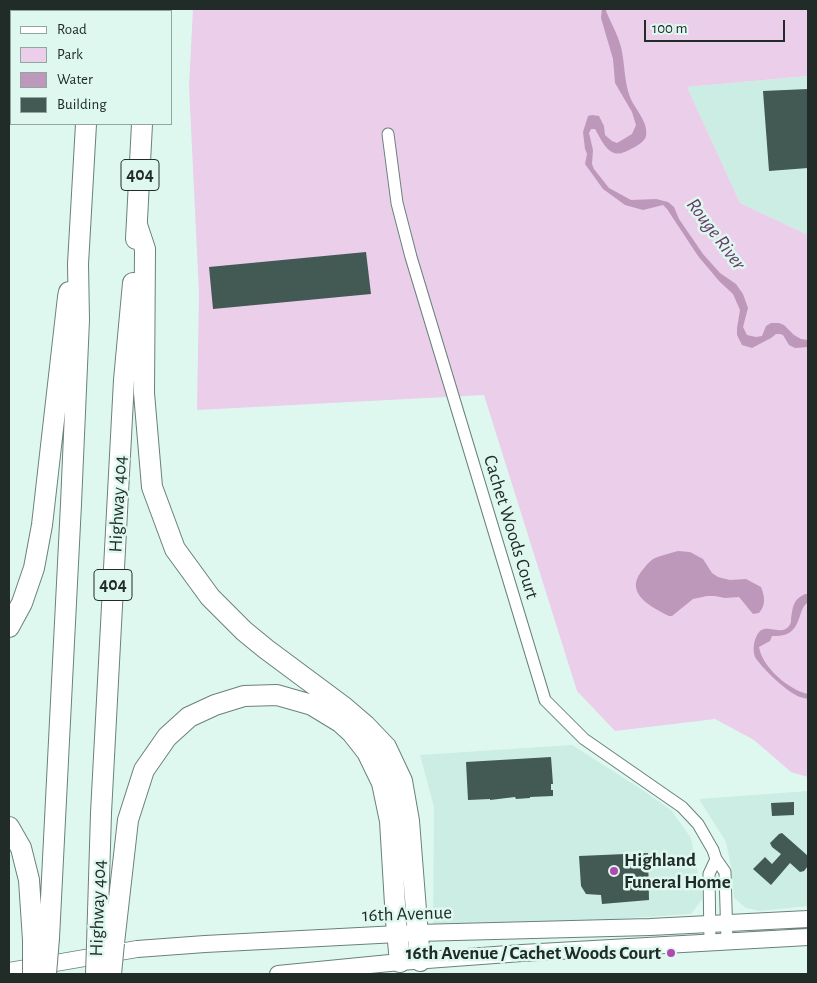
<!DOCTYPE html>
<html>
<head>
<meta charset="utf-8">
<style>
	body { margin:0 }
	#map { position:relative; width:817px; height:983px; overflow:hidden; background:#def8f0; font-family:"Alegreya Sans",sans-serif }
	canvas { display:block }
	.frame { position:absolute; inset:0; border:10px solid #212b28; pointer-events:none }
	.legend { position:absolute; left:10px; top:10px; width:162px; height:115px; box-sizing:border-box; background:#def8f0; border:1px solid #92a6a0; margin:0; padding:6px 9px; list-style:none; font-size:15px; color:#212b28 }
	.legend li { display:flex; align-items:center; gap:10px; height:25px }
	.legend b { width:25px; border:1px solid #92a6a0 }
	.scale { position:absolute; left:644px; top:20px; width:141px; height:22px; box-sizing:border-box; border:2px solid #212b28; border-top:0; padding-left:6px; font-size:15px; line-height:18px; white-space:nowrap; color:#212b28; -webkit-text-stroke:4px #def8f0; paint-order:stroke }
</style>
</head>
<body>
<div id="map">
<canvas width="817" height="983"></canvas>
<div class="frame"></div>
<ul class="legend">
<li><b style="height:6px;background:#fff"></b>Road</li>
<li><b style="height:14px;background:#ebceea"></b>Park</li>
<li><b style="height:14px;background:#bd98bb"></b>Water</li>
<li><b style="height:14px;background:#435953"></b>Building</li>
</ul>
<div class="scale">100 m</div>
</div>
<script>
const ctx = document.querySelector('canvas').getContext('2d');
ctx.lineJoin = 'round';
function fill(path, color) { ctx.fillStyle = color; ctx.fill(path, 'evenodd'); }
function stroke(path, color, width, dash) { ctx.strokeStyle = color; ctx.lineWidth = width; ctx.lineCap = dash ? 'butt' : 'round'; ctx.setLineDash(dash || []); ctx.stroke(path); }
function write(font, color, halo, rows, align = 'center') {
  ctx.font = font + ' "Alegreya Sans",sans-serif'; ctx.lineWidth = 5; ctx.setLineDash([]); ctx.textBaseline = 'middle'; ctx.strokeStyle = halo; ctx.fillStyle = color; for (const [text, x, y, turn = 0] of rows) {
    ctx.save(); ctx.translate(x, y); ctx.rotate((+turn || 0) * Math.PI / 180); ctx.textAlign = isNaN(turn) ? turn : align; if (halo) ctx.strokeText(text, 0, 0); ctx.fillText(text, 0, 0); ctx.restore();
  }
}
fill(new Path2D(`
	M808,76v159l-68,-32 -53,-116z
	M572,745l69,44 30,21 20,28 12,60 -12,16 -258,17 1,-124 -14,-52z
	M808,791v115l-48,5 -14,-3 -12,-10 -3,-31 -5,-25 -27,-43z`), '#cbede3');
fill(new Path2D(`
	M193,9h615v67l-121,11 53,116 68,32v542l-17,-5 -37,-32 -39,-21 -100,12 -38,-40 -93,-296 -287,15 2,-117 -10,-207z`), '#ebceea');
fill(new Path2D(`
	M602,9h5l-1,2c5,12 12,24 15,36 4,17 3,34 9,50 4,11 19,25 16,39 -1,7 -18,15 -24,17 -14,4 -21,-14 -27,-24h-4l-2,4 4,17 -1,14 2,5 15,19 22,12 25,-1 12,3 6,5 5,12 24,35 17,19 16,11 7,10 5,14 -5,19 4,8 9,2 6,-1 4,-10 5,-3h8l5,2 10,10 7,4 7,1v7l-13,1 -6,-3 -6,-10 -3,-1h-4l-5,4 -19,10 -10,-3 -5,-10v-7l3,-18 -7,-16 -14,-13 -21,-25 -31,-47 -4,-4 -20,5 -18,-5 -22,-16 -18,-25 2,-10 -2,-5 -2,-17 5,-16 4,-1 7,1 5,10 1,9 7,6 5,2 15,-9 4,-9 -4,-13 -17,-29 -2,-24 -12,-41z
	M678,551l12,1 13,7 9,14 6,4 12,3 16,-1 15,8c4,10 5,18 -2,26l-6,1 -14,-17 -14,1 -10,-2h-8l-14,3 -21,17h-3c-16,-8 -45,-22 -28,-44 4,-5 8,-11 14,-14 7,-3 16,-5 23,-7z
	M805,594h3v8c-11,8 -6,28 -24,33 -3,1 -9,1 -12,1l-2,5 -11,6c3,20 30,43 49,47v5c-4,-1 -10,-2 -14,-5 -11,-6 -33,-27 -39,-37 -3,-7 -1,-20 5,-26 8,-7 22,5 29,-5 2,-2 2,-5 2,-7 2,-13 2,-19 14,-25z`), '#bd98bb');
fill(new Path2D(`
	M808,89v79l-39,3 -6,-80z
	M366,252l5,42 -158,15 -4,-42z
	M551,757l2,27h-2v6h2v6l-23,1v1l-14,1 -1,-2 -25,3v-1l-22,1 -2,-38z
	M794,802v13l-22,1 -1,-13z
	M782,833l26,23v10l-4,5 -4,1 -10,-9 -19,22 -18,-16 12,-12 7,7 9,-10 -9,-7 -2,-4 9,-9z
	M648,853l1,47 -47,4 -1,-9 -15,-1 -5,-8 -2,-30z`), '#435953');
const street = new Path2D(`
	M388,134l9,69 14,54 134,443 39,39 98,68 16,17 15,26 3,9 9,13 2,69
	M710,942l-1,-68 7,-15`);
const secondary = new Path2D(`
	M9,971l128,-22 68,-5 212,-11 233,-6 158,-8
	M278,974l122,-12 122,-9 286,-16`);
const highway = new Path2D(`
	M92,11v-2
	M148,11v-2
	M137,225l8,24 -1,144 8,94 23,62 35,48 34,34 22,18 78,58 21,18 21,22 16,34 7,40 11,140
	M136,239l6,-115
	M9,627l13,-24 12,-35 8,-43 26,-228 1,-5
	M9,827l12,21 8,32 4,60
	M49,938l22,-434 8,-184 -1,-56 8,-140
	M114,943l14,-123 16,-50 23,-33 22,-20 26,-12 29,-9 33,-1 35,10 28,17 12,11 15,19 15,31 8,38 6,100 4,41
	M97,945l4,-132 23,-433 9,-97`);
stroke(street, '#6a817b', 13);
stroke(secondary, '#6a817b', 18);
stroke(highway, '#6a817b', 22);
stroke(street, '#fff', 11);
stroke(secondary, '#fff', 16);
stroke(highway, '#fff', 20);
const highwayBridge = new Path2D(`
	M33,974v-34
	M46,974l3,-36
	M96,974l1,-29
	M111,974l3,-31`);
stroke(highwayBridge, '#6a817b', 22, []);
stroke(highwayBridge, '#fff', 20);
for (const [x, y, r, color] of [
	[614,871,5,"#b04aaf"],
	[671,953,5,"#b04aaf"]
]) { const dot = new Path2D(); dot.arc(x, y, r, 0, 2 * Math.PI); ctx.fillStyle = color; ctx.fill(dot); stroke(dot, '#def8f0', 2); }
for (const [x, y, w] of [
	[140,175,38],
	[113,585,38]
]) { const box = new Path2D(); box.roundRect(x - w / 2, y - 15.5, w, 31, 4); ctx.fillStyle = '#def8f0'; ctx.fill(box); stroke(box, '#212b28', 1); }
write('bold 18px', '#212b28', null, [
	["404",140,175],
	["404",113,585]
]);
write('19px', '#212b28', '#def8f0', [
	["Highway 404",118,504,-87],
	["Cachet Woods Court",511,527,73],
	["Highway 404",98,908,-88],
	["16th Avenue",407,914,-2]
]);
write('bold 19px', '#212b28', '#def8f0', [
	["Highland",624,860],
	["Funeral Home",624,882],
	["16th Avenue / Cachet Woods Court",661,953,"right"]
], 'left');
write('italic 20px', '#683967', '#def8f0', [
	["Rouge River",716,234,53]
]);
</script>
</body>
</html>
